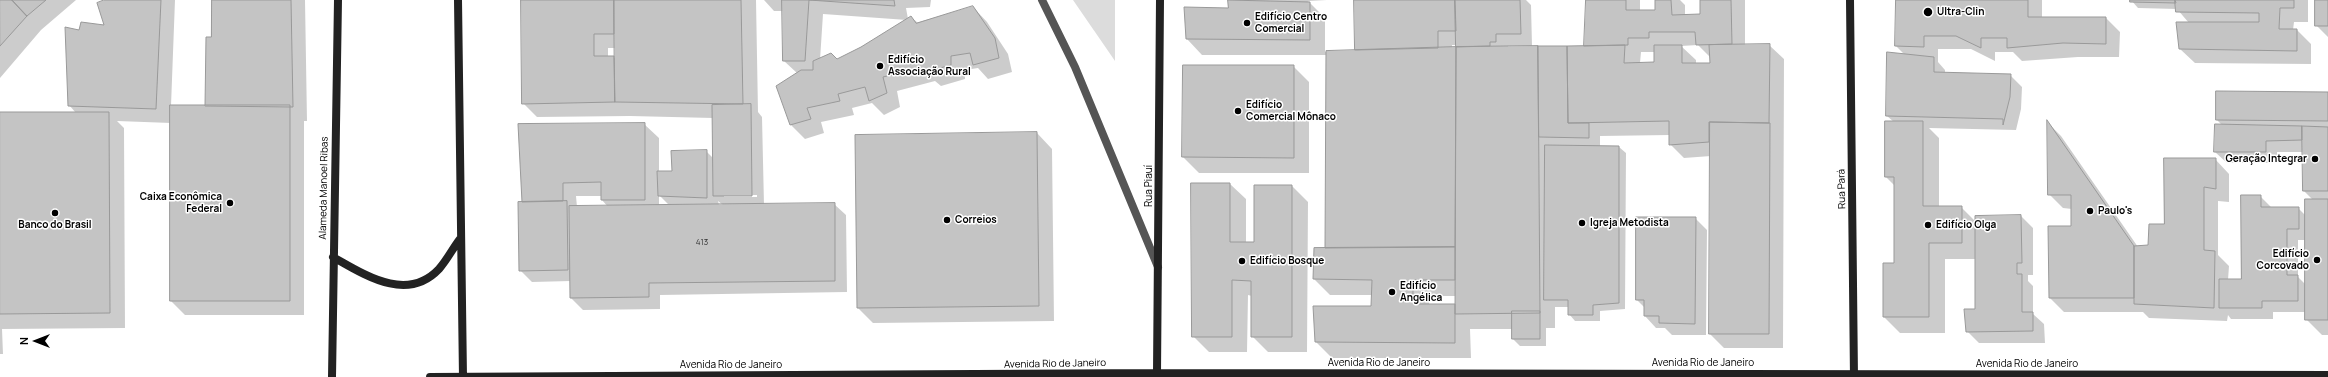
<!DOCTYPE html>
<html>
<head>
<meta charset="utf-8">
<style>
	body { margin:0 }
	#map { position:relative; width:2328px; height:377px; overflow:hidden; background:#fff; font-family:Manrope,sans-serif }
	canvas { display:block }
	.north { position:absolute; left:16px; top:321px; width:40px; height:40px; -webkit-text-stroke:3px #fff; paint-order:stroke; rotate:270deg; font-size:11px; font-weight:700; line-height:16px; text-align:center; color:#000 }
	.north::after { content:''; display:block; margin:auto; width:14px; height:18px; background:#000; clip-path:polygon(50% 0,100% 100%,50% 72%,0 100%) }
</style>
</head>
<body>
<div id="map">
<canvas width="2328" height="377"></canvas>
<div class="north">N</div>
</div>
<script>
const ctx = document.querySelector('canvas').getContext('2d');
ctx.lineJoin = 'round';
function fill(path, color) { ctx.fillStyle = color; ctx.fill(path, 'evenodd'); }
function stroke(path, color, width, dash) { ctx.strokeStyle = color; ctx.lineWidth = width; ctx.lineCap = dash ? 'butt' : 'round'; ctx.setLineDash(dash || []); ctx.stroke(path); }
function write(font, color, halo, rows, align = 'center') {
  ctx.font = font + ' Manrope,sans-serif'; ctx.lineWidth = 3; ctx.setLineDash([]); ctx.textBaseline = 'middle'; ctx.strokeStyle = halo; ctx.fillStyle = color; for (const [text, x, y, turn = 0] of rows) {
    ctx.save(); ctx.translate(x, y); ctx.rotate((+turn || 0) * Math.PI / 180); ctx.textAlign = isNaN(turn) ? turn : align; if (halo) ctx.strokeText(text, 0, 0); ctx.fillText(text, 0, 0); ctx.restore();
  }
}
fill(new Path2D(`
	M1073,0h42v61z`), '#dcdcdc');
fill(new Path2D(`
	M0,0h76l-35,30 -41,48z
	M106,0h69l-4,106h35l6,-68 1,-38h92l2,121h-3v194h-119l-14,-14v-178l-54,-2 7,7 1,200 -123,1 1,25h-3v-241h76l-7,-8 11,-74 25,-5z
	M522,0h234l2,112 4,5 2,88 70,-1 12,11 1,77 -187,3v14l-77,1 -12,-12v-17l-39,1 -12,-12 3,-67 121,-79 15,14v34h14l33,-21 7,7v-40l-83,-2 -93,1 -14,-14zM608,48h7v10l-7,-1zM659,195l11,11h-11zM724,195h33v2h-33zM576,196h26v4l6,7h-31zM718,201l5,4h-4z
	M764,0h167l-1,7 -24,1 2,11 3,-2 7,6 55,-16 14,15 21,32 4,18 -24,7 -10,-11 -13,2v9l-24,7 -6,-5 -38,10 3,16 -16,8 -12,-12 -20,5 2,7 -33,7 3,11 -19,6 -14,-14 -14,-38 20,-14 -13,-12v-50h-10zM823,14l84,6 -46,28 -25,12h-16z
	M1229,0h98l-19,1 17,17v34l33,-1 -3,-51h171l5,5 1,41h-24v2l77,-1 2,-47h53v11h16v-11h24l5,5v11l16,-1v-15h44v45h24l15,14 -1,289h-59l-14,-14 1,-178 -27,2 -14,-14v-9l-70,1v11h19l7,6 -1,156 -25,2v10h-25l-6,-7v-7h-14v21h-9v18h-26l-7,-7v-10h-43l1,29h-139l-16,-16 56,-35v-12h-42l-16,-16v-30h12l1,-194h-125l-15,-16 42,-30zM1452,45h5l2,4h-7zM1698,45l13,13v6h-15v-4l-15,-14zM1641,52h14v11h-15zM1429,296h27v9h-27z
	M1897,0h145v18h64l14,14 -1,25h-41l-56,4 -9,-9h-18v9l-24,-12h-33v13l7,8v4l65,1 12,12 -1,22 -5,21 -87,-2 10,10v69h22l15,15 45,-6 12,12v47h-5v6l5,5v28l11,10 1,19h-66l-12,-12 9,-21v-51h-31v74h-45l-16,-16v-53h11v-78l-9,-9 8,-55 -7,-6 18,-61 -9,-9z
	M2131,0h177v22h-14l-1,8h4l14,14v20l-116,-1 -15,-14 9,-26 -12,-14 -39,-1z
	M2316,0h12v37l-12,-12z
	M1293,66l16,16v91h-110l-16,-16z
	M2328,93v242h-6l-16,-16v-7h-33v7h-42l-3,-4 -1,6 -78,-3 -6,-6h-79l-14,-14 -1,-71h23v-18l-9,-1 -14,-14 -1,-71 13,13 77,111 11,-1 66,-87 14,15v28l-11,-1v54l11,11 -1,14h14l18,-84 12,12h26l8,8 7,-16 -9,-9v-39h-27v11h-50l-12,-11 8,-26 -6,-6zM2298,240h8v45l-8,-8z
	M1037,133l15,16 2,172 -181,2 -15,-15z
	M1192,184h38l16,15v44h9l37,-57 16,16 -1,150h-39l-16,-16v-40l-4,-1 -1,57h-38l-16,-16z
	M1695,218l12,12 -1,105h-34l-7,-7h-9l-11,-12v-8l-8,-8z`), '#0003');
const building = new Path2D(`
	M0,0h12l15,16 -27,30z
	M12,0h34l-19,16z
	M104,0h57l-5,109 -88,-3 -3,-79 14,3 2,-8 23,3 -7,-22z
	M212,0h79l2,107 -88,-1 1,-69h5z
	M521,0h93v34h-20v22h20l1,46 -93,2z
	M614,0h127l2,104 -128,-2z
	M782,0h112l1,6 -86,-6 -4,61h-22z
	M1228,0l82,2v38l-124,-1 -2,-32 44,1z
	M1354,0h101l1,31h-18v17l-83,2z
	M1455,0h65l1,34h-25v8h-6v4l-34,1z
	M1586,0h40v10h29v-10h16l1,15 28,-1v-14h31l1,44 -36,1 -1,-13h-46v6h-21v7l-44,1z
	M1896,0h132v17h78v27l-43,-1 -56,5v-10h-26v10l-25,-12h-32v11l-29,-1z
	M2130,0h45l1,3 -46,-1z
	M2175,0h119v8h-14l-1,21h18v22l-118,-2 -3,-27h83v-9l-83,-1z
	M2315,0h13v26h-13z
	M973,6l22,32 4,20 -26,7 -3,-12 -19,3v9l-25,7 -6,-4 -37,9 4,16 -18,8 -4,-14 -27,7 2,7 -33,7 4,11 -21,6 -14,-39 25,-16h12v-9l18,-8 6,6 24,-12 50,-31 5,7z
	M1770,44l-1,79 -60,-1v20l-40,3v-24l-101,2 -1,-77 58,-1 -1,18 30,-1v-17h28v18h28l-1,-18z
	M1538,46h29l1,77h21v15l-50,-1z
	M1538,46l2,267 -85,1 1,-267z
	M1456,47l-1,200 -130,1 1,-197z
	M1887,52l47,5v15l77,2 -1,23 -7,28v-6l-117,-3z
	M1183,65h111v93l-112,-1z
	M2216,91l112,1v29l-112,-1z
	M751,104l1,92h-39l-1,-91z
	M170,105h120v196h-120z
	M0,112h109l1,201 -110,1z
	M2047,120l87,126v52h-85l-1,-72h23v-31h-23z
	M1885,121h38v85h39v37h-33v74h-46v-54h11v-86h-9z
	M1710,122l60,1 -1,211h-60z
	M645,123v77h-44v-18l-38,1v18l-41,1 -4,-78z
	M2215,124l87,2v14l-36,1v11h-52z
	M2302,126l26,1v64h-25z
	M1037,132l2,174 -182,2 -2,-173z
	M1545,145l74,1v157l-26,2v10h-25v-15h-24z
	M707,150v48l-49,-2 -1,-25h15l-1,-20z
	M2164,158h52v31l-12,-2v63l11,1 -1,57 -80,-4v-58l14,-1 1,-21h15z
	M1191,183h39v59h24v-57h38v152h-41v-56l-19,-1v57h-40z
	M2241,195h20v12h38v22h-12v46h11v26h-36v7h-43v-29h22z
	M2305,199h23v121h-23z
	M567,201l1,69 -49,1 -1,-69z
	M835,203v78l-186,2v14l-79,1 -1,-92z
	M2021,215l1,48h-5v11h5v38h11v19l-67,1 -2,-23h11v-93z
	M1636,217h60l-1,107 -36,-1v-7h-15v-16h-8z
	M1455,247v33h-42v24h42v39l-140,-1 -2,-36h58l1,-26 -59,-1 1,-31z
	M1512,311h28v28h-28z`);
fill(building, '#c4c4c4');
stroke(building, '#999', 1);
stroke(new Path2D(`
	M1042,0l33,67 83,200`), '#555', 8);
stroke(new Path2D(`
	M458,0l5,377
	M1850,0l4,377
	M333,257c32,18 74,46 106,12 8,-9 14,-21 21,-30
	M1157,373l3,-373
	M332,377l6,-377
	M430,377l727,-4 1171,2`), '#222', 8);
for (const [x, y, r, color] of [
	[1928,12,5,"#000"],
	[1247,23,4,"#000"],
	[880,66,4,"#000"],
	[1238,111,4,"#000"],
	[2315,159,4,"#000"],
	[230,203,4,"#000"],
	[2090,211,4,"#000"],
	[55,213,4,"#000"],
	[947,220,4,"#000"],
	[1582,223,4,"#000"],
	[1928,225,4,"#000"],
	[2317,260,4,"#000"],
	[1242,261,4,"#000"],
	[1392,292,4,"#000"]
]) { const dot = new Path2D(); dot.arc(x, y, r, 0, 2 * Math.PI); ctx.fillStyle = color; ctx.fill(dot); stroke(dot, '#fff', 1.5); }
write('8px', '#313131', null, [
	["413",702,243]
]);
write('bold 10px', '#000', '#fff', [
	["Ultra-Clin",1937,12],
	["Edifício Centro",1255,17],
	["Comercial",1255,29],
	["Edifício",888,60],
	["Associação Rural",888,72],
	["Edifício",1246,105],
	["Comercial Mônaco",1246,117],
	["Geração Integrar",2307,159,"right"],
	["Caixa Econômica",222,197,"right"],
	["Federal",222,209,"right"],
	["Paulo's",2098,211],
	["Correios",955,220],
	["Igreja Metodista",1590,223],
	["Banco do Brasil",55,225,"center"],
	["Edifício Olga",1936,225],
	["Edifício",2309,254,"right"],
	["Corcovado",2309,266,"right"],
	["Edifício Bosque",1250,261],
	["Edifício",1400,286],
	["Angélica",1400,298]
], 'left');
write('10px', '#000', '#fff', [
	["Rua Piauí",1149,186,-90],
	["Alameda Manoel Ribas",324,188,-89],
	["Rua Pará",1842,189,-91],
	["Avenida Rio de Janeiro",1379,363],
	["Avenida Rio de Janeiro",1703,363],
	["Avenida Rio de Janeiro",1055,364,-1],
	["Avenida Rio de Janeiro",2027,364],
	["Avenida Rio de Janeiro",731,365]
]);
</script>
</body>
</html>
